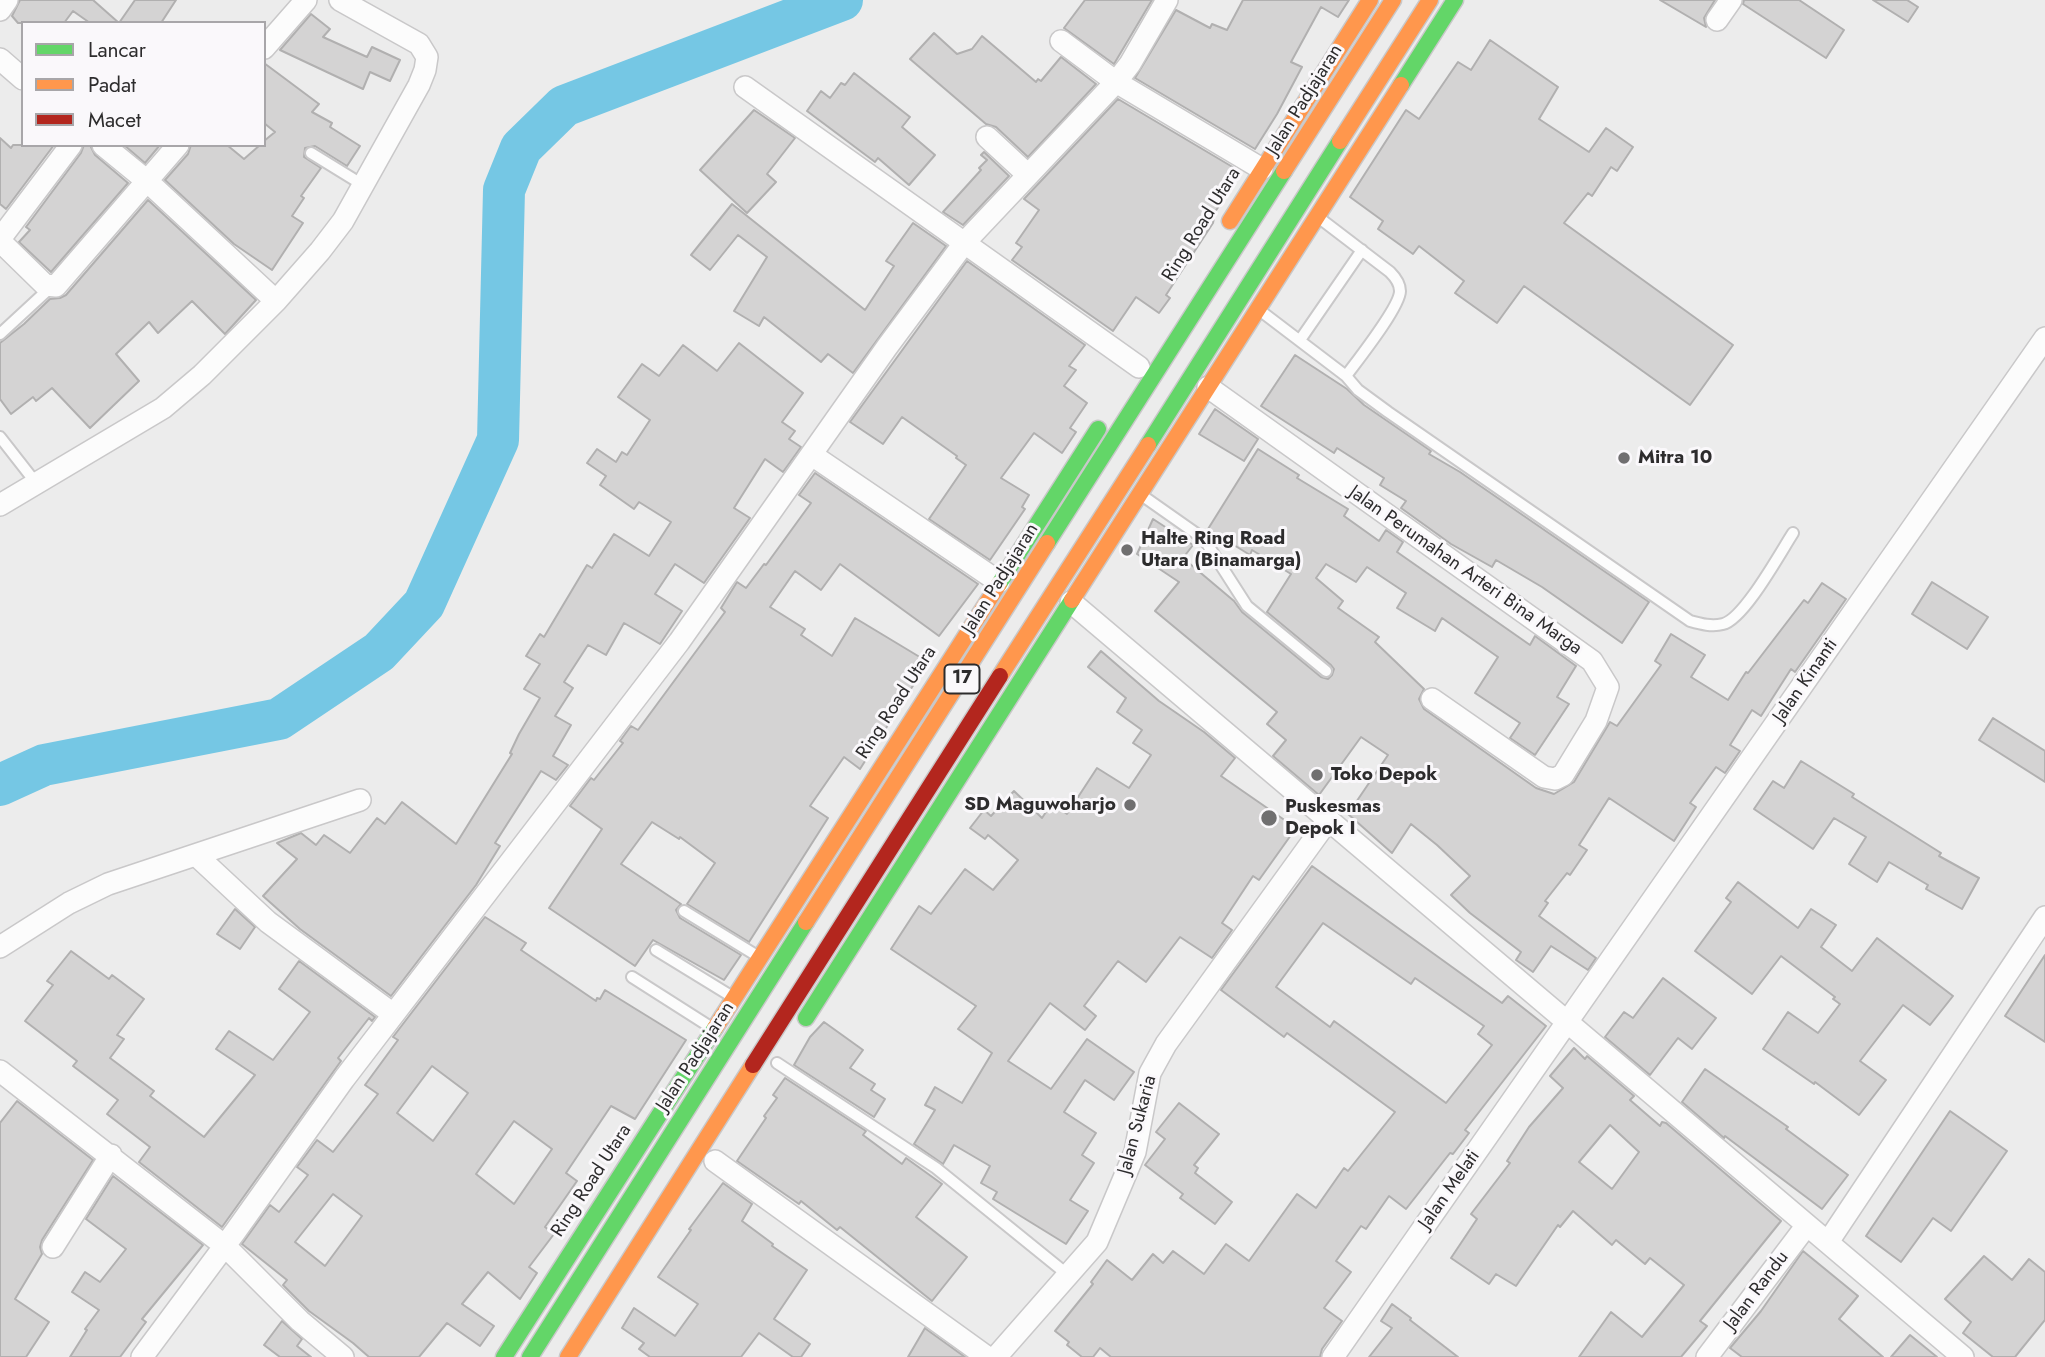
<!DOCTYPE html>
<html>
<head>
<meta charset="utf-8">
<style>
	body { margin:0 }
	#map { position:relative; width:2045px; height:1357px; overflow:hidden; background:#ececec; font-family:Jost,sans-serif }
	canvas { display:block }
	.legend { position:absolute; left:21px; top:21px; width:245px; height:126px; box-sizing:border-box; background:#faf8fb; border:2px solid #a8a6a9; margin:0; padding:9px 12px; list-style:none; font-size:21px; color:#2d2c2d }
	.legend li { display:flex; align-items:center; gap:14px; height:35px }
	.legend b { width:35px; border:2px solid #a8a6a9 }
</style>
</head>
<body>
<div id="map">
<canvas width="2045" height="1357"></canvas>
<ul class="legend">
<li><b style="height:9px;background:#63d668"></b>Lancar</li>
<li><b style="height:9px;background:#ff974d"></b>Padat</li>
<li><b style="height:9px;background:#b3261e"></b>Macet</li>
</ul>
</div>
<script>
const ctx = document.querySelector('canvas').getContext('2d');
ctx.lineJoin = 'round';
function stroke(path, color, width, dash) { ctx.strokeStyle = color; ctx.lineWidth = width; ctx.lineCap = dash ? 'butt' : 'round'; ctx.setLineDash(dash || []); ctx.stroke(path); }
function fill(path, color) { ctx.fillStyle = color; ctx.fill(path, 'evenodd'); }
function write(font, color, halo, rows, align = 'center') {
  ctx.font = font + ' Jost,sans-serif'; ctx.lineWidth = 6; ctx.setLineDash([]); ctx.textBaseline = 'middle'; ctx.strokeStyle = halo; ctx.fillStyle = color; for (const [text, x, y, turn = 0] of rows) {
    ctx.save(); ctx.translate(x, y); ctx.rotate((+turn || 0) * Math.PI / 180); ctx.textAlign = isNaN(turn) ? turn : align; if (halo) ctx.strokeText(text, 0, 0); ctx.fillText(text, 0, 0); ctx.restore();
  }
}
stroke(new Path2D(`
	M0,785l44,-20 235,-46 100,-67 45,-48 74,-164 6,-250 17,-42 43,-42 278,-106`), '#75c7e4', 42);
const building = new Path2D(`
	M20,0h73l26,23 16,-23h41l-15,23h-71l-17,-12 -9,12h-46l-6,-7z
	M1085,0h67l-38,64 -50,-36z
	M1243,0h106l-11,17 -17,-10 -30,55 11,5 -25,47 -22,35 -120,-71 41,-68 34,18 2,-4 15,6z
	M1660,0h55l-11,18 2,9z
	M1744,0h55l45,30 -18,28 -83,-54z
	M1873,0h34l11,7 -10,15z
	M311,14l19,15 -7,8 44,20 5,-10 28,13 -10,21 -20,-9 -7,17 -83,-39z
	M934,33l23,21 15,-5 10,-13 54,46 2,-3 3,2 20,-24 35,27 -68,73 -32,-30 -10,-3 -76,-65z
	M1490,40l68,47 -19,32 50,33 17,-24 27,19 -16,24 -6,-4 -19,29 -4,-3 -24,30 169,122 -43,60 -166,-119 -27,37 -42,-30 9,-12 -45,-35 -6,8 -35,-25 5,-8 -33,-24 56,-87 13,9 39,-57 13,8z
	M264,63l55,41 -7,8 20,11 -2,4 30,19 -13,20 -32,-20 -10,2 -1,9 17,11 -20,28 3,2 -12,18 11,7 -31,47 -38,-26 -69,-64 23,-26 3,-9h36l17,14 16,-14h4v-4l11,-9 -11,-9z
	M854,73l56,44 -8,10 33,28 -26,30 -31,-27 -3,4 -68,-51 14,-20 9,7 11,-15 4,2z
	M1118,99l123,73 -26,40 -2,11 -47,72 4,3 -11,15 -23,-16 -23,34 -101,-71 10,-13 -6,-4 23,-33 -15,-11z
	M754,110l41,28 -28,36 9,8 -29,31 -47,-43z
	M0,138l11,10 2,-3h41l-48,64 -6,-5z
	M84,145h6l5,10 33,28 -77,89 -32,-30 11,-12 -4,-3 55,-74z
	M124,145h36l-15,18z
	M984,152l25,24 -46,49 -20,-13 38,-42 -2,-2 8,-8 -6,-5z
	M148,200l108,100 -31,34 -33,-33 -34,32 -9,-11 -33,32 23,27 -49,47 -38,-40 -16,13 -3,-4 -22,17 -11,-15v-56l24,-19 26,-25 10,-1 6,-3z
	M732,204l133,106 29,-44 -8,-5 27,-38 33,23 -93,127 -25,-19 -7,8 -57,-45 -5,9 -25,-15 33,-54 -29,-22 -28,35 -19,-15z
	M967,261l118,84 -16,21 7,4 -12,16 23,17 -17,25 6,4 -14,21 -28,-20 -33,45 28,17 -7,12 3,2 -35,51 -61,-41 37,-54 -10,-7 1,-2 -55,-39 -19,27 -33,-22z
	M739,343l64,50 -21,29 13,9 -6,8 12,8 -18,25 -18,-13 -31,49 16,10 -46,65 -29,-19 -20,30 27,17 -22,33 -36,-21 -18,32 -18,-10 -24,37 9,6 -18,28 16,9 -18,31 15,9 -12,15 -15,-9 -46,72 5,3 -24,39 -85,111 -91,-67 -37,-33 34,-37 -20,-16 24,-10 15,12 8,-10 26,18 27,-35 8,6 17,-22 54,42 56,-90 -2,-1 9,-19 21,-36 -16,-9 16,-25 -14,-8 14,-22 4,3 43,-72 5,3 22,-34 35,22 22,-34 -32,-20 -5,7 -34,-24 6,-9 -19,-13 10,-14 19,13 6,-10 5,3 23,-35 -32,-23 24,-33 17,12 24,-31 34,26z
	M1295,355l52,34 17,16 67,46 -2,3 31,18 189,130 -27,41 -80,-56 -46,-27 -4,7 -41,-23 -50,-36 5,-7 -26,-16 4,-7 -47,-30 -3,5 -73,-47z
	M1215,409l43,30 -14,22 -45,-27z
	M1258,449l41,26 -2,3 51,31 -4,7 35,25 7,-11 17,12 -6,10 133,93 5,-9 41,30 -19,31 12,7 -34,51 -25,-17 10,-15 -45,-30 23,-36 -56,-39 -7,13 -38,-23 9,-15 -39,-26 -11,15 -30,-18 -10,14 27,23 -5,7 41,29 -4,5 49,47 -5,10 5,10 112,79 18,6 20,-12 36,-60 7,4 44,-61 -6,-4 16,-27 34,21 -14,22 37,23 18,-28 2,1 56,-73 4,3 14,-20 24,16 -51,73 -4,-3 -30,47 -9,-6 -22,35 10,6 -15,22 -9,-6 -26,36 6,4 -22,34 -65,-43 -30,47 8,5 -17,25 -3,-2 -22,28 3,2 -9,13 57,42 -8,12 -37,-24 -18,26 -17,-12 5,-8 -51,-39 -19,-18 19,-19 -33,-31 -26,-21 -19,29 -44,-39 40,-59 -27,-18 -42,58 -46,-39 13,-16 -19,-16 10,-12 -122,-101 24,-29 -42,-28 16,-35 40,26 -10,13 51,43 8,11 79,65 7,2 4,-4 2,-6 -3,-4 -64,-53 24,-38 -39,-24 -2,5 -42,-26z
	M815,473l163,111 -39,52 -99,-72 -19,26 -26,-19 -25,36 35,22 -4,6 31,21 23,-38 73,44 -68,107 -16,-12 -34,49 18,12 -79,124 -62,-38 28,-41 -35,-26 -1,2 -27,-17 -31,42 60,40 -5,6 4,8 61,37 -17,25 -71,-40 -18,26 -86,-58 53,-79 -32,-23 21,-28 3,2 29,-37 -3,-2 11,-15 7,4 87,-118 -4,-4 16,-26 9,6 18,-24 2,1 45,-62 -12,-8z
	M1932,582l56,35 -21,32 -55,-35z
	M1101,651l58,50 45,31 31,26 -14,18 75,52 -37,52 -6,-4 -31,47 10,7 -20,28 -32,-21 -34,45 -28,-21 -34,45 12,10 -11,14 -35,-27 -42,58 43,28 36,-50 47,33 -20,28 -29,-20 -21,32 32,21 -14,22 12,8 -24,37 18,11 -22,33 -73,-45 4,-7 -16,-9 9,-17 -36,-21 -11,19 -29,-20 21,-34 -10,-5 10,-18 27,16 30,-50 -34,-24 18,-23 -85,-57 28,-43 12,8 34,-45 28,21 25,-30 -30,-25 -3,4 -15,-11 14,-18 7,6 23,-25 28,27 10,-15 15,11 30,-46 32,20 22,-33 -18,-12 9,-13 -25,-18 9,-14 -38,-31z
	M1993,718l52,33v31l-66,-42z
	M1801,761l53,33 -2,3 89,56 -2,3 40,22 -17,31 -36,-20 2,-4 -39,-23 -12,20 -28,-18 17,-27 -32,-19 -21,31 -59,-40 19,-28 11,7z
	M1312,866l190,137 6,-7 38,30 -81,104 4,3 -16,21 -3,-1 -44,56 -17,-13 -23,33 -5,-3 -25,35 15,11 -27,36 18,13 -20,28 -2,8h-209l-11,-9 -7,9h-11l-15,-12 2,-3 -14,-11 38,-47 -2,-2 16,-22 25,20 21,-26 10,9 10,-12 31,23 22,-30 23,17 48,-67 19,14 28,-40 4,3 47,-59 -108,-79 -3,4 -63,-47zM1323,923l88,61 4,-6 69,48 -6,8 14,11 -46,58 -112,-82 -4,6 -54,-40z
	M1738,882l60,46 13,-19 25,16 -15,22 31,24 25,-33 76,58 -23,29 -27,-20 -43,56 26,19 -27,35 -44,-33 -1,2 -51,-35 25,-37 30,21 22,-29 -7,-5 2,-2 -54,-41 -29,38 -57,-43 36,-49 -5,-4z
	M235,909l20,18 -15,22 -23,-15z
	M485,917l41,26 -5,7 75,51 1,-3 3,1 5,-9 81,50 -51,79 -24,-13 -45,67 11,8 -32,46 9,7 -25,33 8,6 -17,26 -32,-27 -26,32 32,22 -14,20 -33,-23 -28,34h-50l-16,-14 -44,-32 -26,-26 4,-5 -45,-36 28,-39 9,7 29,-37 -11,-8 20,-27 16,12 45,-58 -13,-9 33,-45 -5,-3zM432,1066l36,27 -35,48 -36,-28zM514,1121l38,28 -38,55 -38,-30zM333,1194l29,22 -37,50 -30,-24z
	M71,951l38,28 3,-4 32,24 -27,36 7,4 -14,19 44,33 -4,5 54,41 51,-62 -39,-26 13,-18 44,29 37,-48 -31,-23 20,-28 76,56 -3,4 -3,-3 -31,40 3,3 -119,166 -83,-65 11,-15 -43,-33 11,-14 -45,-34 4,-5 -52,-40 28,-36 -6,-4z
	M2045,955v87l-40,-26z
	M1663,978l53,40 -24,31 -14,-11 -28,37 -45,-38 19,-25 9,6z
	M824,1022l39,28 -13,18 25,16 -4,6 14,9 -11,18 -80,-52 16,-28z
	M1574,1048l11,11 2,-3 47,40 -4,4 30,26 2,-4 4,1 115,98 -81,100 7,5 -26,31h-102l32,-45 31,25 42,-52 -34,-27 -5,6 -29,-24 -4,5 -39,-34 -13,16 -2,-2 -42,61 -20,-12 -7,10 -38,-26 26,-39 -6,-5 39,-51 -3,-2 22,-34 34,-39 -13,-12zM1610,1125l29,27 -27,37 -33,-27z
	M1705,1069l83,58 -2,2 62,46 -26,34 -97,-73 -1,2 -42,-36z
	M785,1078l81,53 -3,4 39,29 4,-6 36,26 -26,33 51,40 -35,44 -92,-74 -3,3 -36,-29 -2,3 -62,-43 29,-43 -2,-2 13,-18 -4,-3z
	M17,1101l76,59 -51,80 -2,7 2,7 -27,45 34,23 -23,35h-26v-234z
	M1179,1103l40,31 -25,31 4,3 -3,5 37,29 -17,22 -35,-26 3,-4 -38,-29 20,-26 -9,-7z
	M1950,1111l57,40 -56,80 -18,-13 -32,44 -35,-26z
	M113,1176l90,69 -61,74 4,3 -26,35h-50l17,-27 -2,-1 14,-19 -27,-18 13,-20 15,10 26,-33 -40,-30z
	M723,1183l29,21 -10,17 31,23 -1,2 35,24 -33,49 36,25 -9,13h-8l-34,-24 -18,24h-91l-11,-8 5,-6 -22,-15 12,-20 41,28 23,-32 -40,-27 33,-47 -2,-1z
	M1803,1251l55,45 -19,23 44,38h-141l-12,-9 31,-37z
	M1984,1256l28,24 17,-21 16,13v48l-30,37h-22l-30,-24 8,-11 -26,-23z
	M1392,1304l19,14 -1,2 48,37h-89l23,-29 -11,-7z
	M282,1321l20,18 -5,7 14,11h-31l-16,-12z
	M925,1328l1,1 39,28h-57z
	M1910,1335l27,22h-46z`);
fill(building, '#d4d3d3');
stroke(building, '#b1b0b0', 2);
const lane = new Path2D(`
	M311,153l52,32
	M1318,217l72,55c5,5 10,11 10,19 0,16 -43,70 -54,85
	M1258,309l88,67 12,14 30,22 302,209c11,3 22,6 33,3 21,-5 57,-71 70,-91
	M0,334l51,-47
	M1300,340l62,-90
	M0,437l36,46
	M1140,494l64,45 43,67 79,65
	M684,911l75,46
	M656,950l75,46
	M632,977l80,51
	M777,1063l159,105 132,107`);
const street = new Path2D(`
	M0,10l7,-10
	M1717,20l14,-20
	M1061,41l55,41 146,87
	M264,48l42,-48
	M0,59l23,20
	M745,87l394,280
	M987,137l41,38
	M103,145l44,36 129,120
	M0,239l71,-94
	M0,241l45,44 11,1 122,-141
	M1208,387l384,274 16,26 -12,34 -33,54 -8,4 -11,-2 -112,-78
	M812,455l187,127
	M0,505l163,-97 39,-33 74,-74 44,-50 23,-30 76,-136 6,-15 2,-13 -8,-13 -79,-44
	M1071,602l892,755
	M196,855l72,67 125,92
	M0,947l69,-44 39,-19 252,-84
	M0,1071l225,175 75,75 43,36
	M715,1161l272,196
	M1828,1242l217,-325
	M53,1247l58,-92
	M142,1357l93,-125 109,-153 335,-437 208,-295 78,-105 151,-160 14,-18 37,-64
	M996,1357l101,-115 38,-90 15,-79 16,-29 162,-224
	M1333,1357l712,-1019
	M1707,1357l100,-132`);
const fast = new Path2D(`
	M1401,85l54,-85
	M1148,445l192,-304
	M1047,543l237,-372
	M999,584l99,-155
	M806,1018l266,-418
	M504,1357l211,-329
	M530,1357l276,-435`);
const slow = new Path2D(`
	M1340,141l90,-141
	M1284,171l109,-171
	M1230,221l140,-221
	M1072,600l329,-515
	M1000,676l148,-231
	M806,922l241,-379
	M715,1028l284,-444
	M568,1357l185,-292`);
const jam = new Path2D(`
	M753,1065l247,-389`);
stroke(lane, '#c9c8c9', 14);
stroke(street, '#c9c8c9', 24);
stroke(fast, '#c9c8c9', 19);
stroke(slow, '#c9c8c9', 19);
stroke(jam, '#c9c8c9', 19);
stroke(lane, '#fcfcfc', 10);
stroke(street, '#fcfcfc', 21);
stroke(fast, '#63d668', 16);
stroke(slow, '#ff974d', 16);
stroke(jam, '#b3261e', 16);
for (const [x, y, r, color] of [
	[1624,458,7,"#706f70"],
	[1127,550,7,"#706f70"],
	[1317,775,7,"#706f70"],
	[1130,805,7,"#706f70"],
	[1269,818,9,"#706f70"]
]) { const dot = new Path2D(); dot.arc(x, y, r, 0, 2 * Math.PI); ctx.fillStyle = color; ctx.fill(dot); stroke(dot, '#faf8fb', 2.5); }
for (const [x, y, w] of [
	[962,679,35]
]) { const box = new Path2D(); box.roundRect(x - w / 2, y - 14.5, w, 29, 5); ctx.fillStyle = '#faf8fb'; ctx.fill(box); stroke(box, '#2d2c2d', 2); }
write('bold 18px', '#2d2c2d', null, [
	["17",962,679]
]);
write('19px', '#2d2c2d', '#faf8fb', [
	["Jalan Padjajaran",1305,100,-58],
	["Ring Road Utara",1202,225,-58],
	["Jalan Perumahan Arteri Bina Marga",1465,571,35],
	["Jalan Padjajaran",1001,579,-58],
	["Jalan Kinanti",1806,681,-55],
	["Ring Road Utara",897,703,-57],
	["Jalan Padjajaran",696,1057,-57],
	["Jalan Sukaria",1138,1125,-75],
	["Ring Road Utara",592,1181,-57],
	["Jalan Melati",1450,1190,-55],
	["Jalan Randu",1757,1291,-53]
]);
write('bold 19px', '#2d2c2d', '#faf8fb', [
	["Mitra 10",1638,458],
	["Halte Ring Road",1141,539],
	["Utara (Binamarga)",1141,561],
	["Toko Depok",1331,775],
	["SD Maguwoharjo",1116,805,"right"],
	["Puskesmas",1285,807],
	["Depok I",1285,829]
], 'left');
</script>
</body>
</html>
